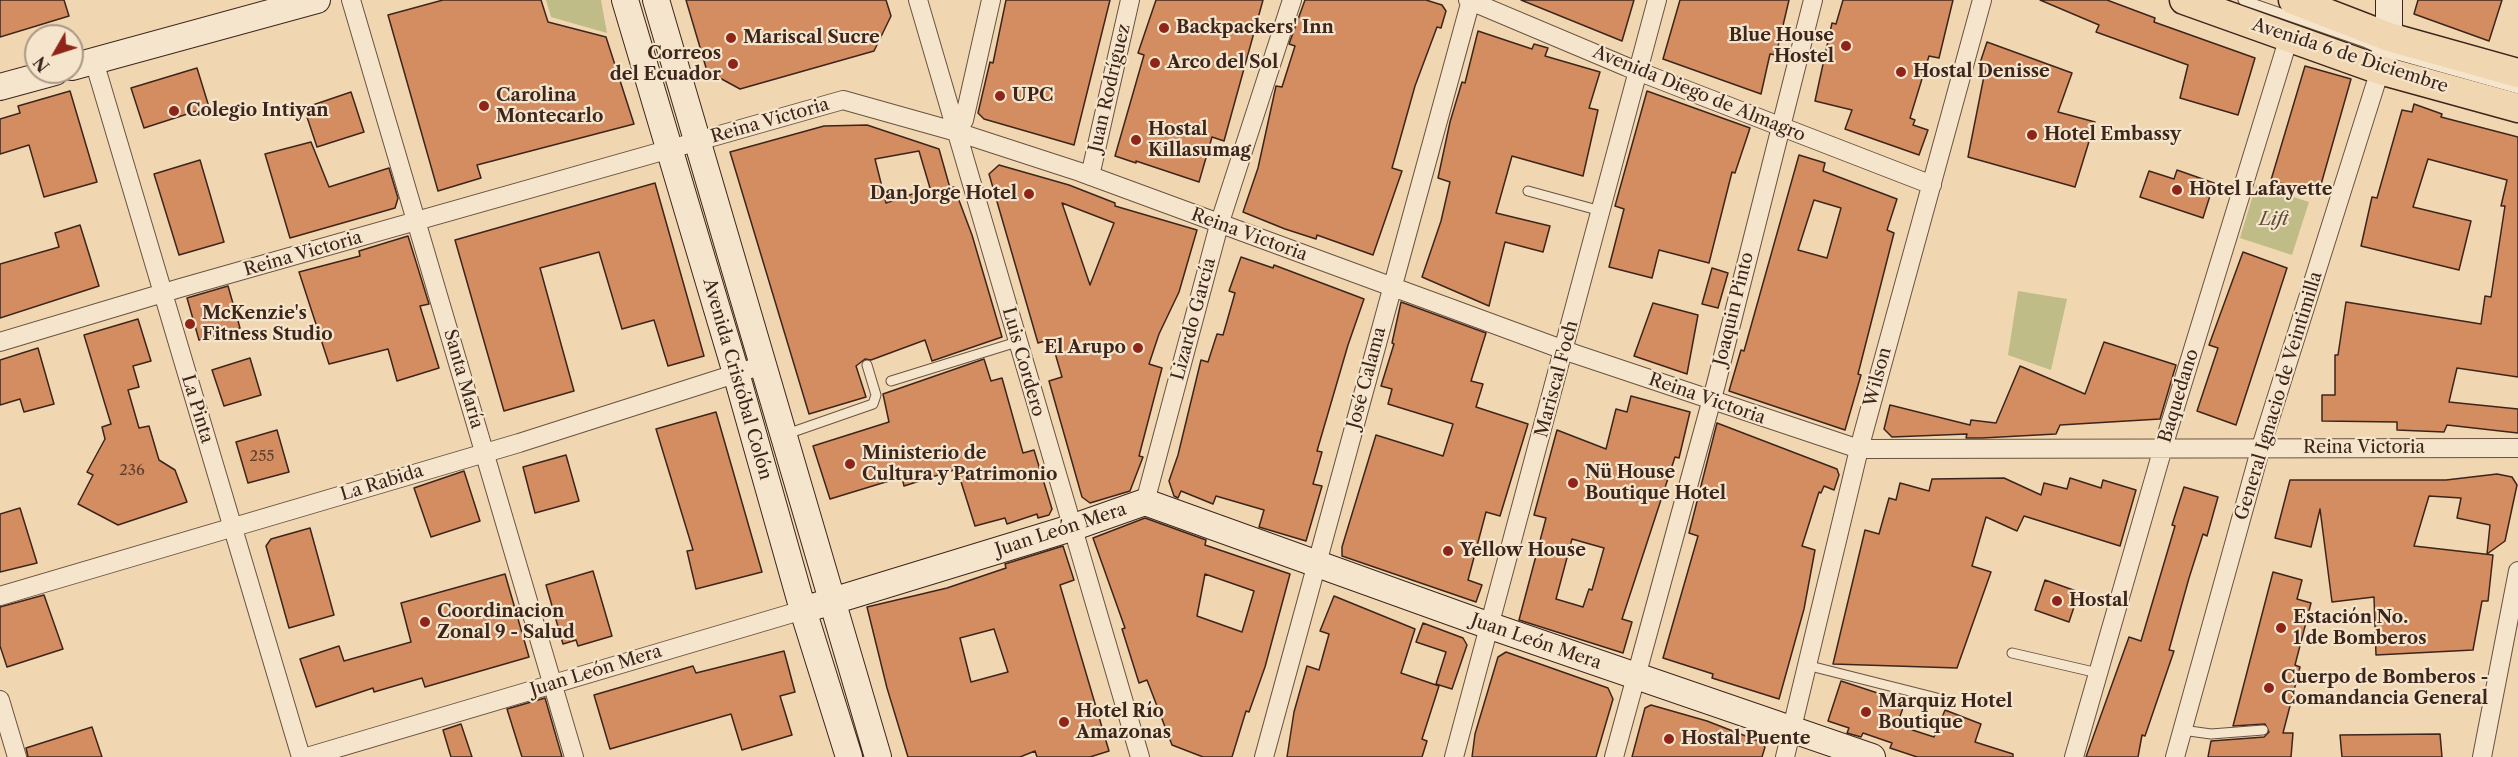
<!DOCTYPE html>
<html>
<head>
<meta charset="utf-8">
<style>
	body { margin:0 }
	#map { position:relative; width:2518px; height:757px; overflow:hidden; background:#f0d7b1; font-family:"Libre Caslon Text",serif }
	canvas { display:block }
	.north { position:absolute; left:24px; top:24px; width:60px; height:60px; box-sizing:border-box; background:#f5e5cc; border:2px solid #ab9886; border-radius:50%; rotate:231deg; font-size:16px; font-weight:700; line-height:24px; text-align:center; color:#3d251c }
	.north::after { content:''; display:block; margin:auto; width:21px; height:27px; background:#8f2418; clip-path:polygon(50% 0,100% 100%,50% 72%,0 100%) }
</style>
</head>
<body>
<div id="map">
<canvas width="2518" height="757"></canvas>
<div class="north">N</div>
</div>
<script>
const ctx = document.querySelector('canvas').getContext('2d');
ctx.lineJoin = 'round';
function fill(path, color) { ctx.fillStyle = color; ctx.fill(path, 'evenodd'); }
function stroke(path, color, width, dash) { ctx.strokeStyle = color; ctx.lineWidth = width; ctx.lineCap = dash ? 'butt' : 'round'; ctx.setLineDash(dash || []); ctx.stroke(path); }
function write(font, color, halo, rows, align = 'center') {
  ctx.font = font + ' "Libre Caslon Text",serif'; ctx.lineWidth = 4.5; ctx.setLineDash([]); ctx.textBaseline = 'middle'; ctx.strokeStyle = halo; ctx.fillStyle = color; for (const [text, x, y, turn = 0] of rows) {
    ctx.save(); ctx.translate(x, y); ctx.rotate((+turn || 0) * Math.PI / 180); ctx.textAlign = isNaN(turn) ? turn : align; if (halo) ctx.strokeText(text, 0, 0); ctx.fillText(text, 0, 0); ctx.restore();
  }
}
fill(new Path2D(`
	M546,0h55l6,33 -56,-16z
	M2256,185l53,17 -17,53 -52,-17z
	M2018,291l49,8 -16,71 -43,-15z`), '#c0bc87');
const building = new Path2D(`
	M0,0h64l5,16 -69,21z
	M443,0h98l7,22 58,15 28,87 -157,41 4,13 -43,13 -50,-176z
	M686,0h200l5,16 -17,35 -134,38 -33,-18z
	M1006,0h104l-36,145 -90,-26 -6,-6 12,-51 3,1z
	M1156,0h107l-39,141 -12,-4 -13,45 -63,-21v2l-21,-7 29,-101 -6,-2z
	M1305,0h121l16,5 4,6 -5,17 -4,-1 -22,59 -23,82 10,3 -29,84 -56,-20 -1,4 -31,-10 -42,-17 15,-44 18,-82 6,1 13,-41 -6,-2z
	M1521,0h113l-12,41z
	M1680,0h109l-13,55 -6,-1 -9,40 -98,-35z
	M1843,0h110l-14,58 -10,-2 -19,62 5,2 -2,5 15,5 -9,25 -74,-26 7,-19 -37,-9 17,-78 4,1z
	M2040,0h67l48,18 -1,4 101,36 -17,57 -58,-17 8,-33 -92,-33 3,-7z
	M2418,0h84l-13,41 -75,-27z
	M1478,31l54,18 2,-5 14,4 -3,8 55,16 -11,36 9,2 -15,66 -71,-20 -16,57 54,13 -7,26 -38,-10 -16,64 -67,-29 19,-56 9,-39 -12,-4 12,-56 12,-40 3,1z
	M1987,42l85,31 -14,39 37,10 -20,65 -107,-30 17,-86 -7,-2z
	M2305,66l46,13 -33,116 -47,-15z
	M197,68l12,39 -65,21 -13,-40z
	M70,91l27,91 -53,15 -15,-52 -29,9v-35l20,-6 -2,-7z
	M1647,91l103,37 -15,45 -3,-1 -23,91 -50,-13 -7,28 -43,-11 15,-58 -9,-3z
	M351,92l13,40 -47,15 -13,-39z
	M2414,104l28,10 -1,3 77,20v240l-61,-9 -8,34 69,7v24l-71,-8 -3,7 -47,-2v-8l-75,-1v-26h13v-40h3l8,-53 135,22 4,-28 6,1 14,-91h-4l6,-26 -79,-21 -15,48 58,14 -12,49 -98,-24 11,-49 5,1 25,-88 10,2z
	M867,125l72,24 11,39 4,-1 18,48 30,102 -70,24 -7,-21 -54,20 -6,-1 -9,7 10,31 -57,17 -79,-262 94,-26zM919,151l11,37 -44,15 -11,-44z
	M311,142l18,45 60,-19 9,30 -3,10 -105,30 -25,-84z
	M1799,155l26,8 -2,8 74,28 -10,31 7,3 -36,141 3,1 -16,55 -116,-39 12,-41 3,1zM1814,200l27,8 -14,50 -29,-8z
	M200,160l24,82 -45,13 -25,-81z
	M999,165l70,20 46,18v3l82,24 -18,62 -20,42 -10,30 13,4 -23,88 4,1 -13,34 -40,12 -8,-6 -33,-116 13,-4 -11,-38 -13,4 -49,-169zM1062,203l52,20 -24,62z
	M2177,170l37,13 -11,35 -63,-21 9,-26 25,8z
	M655,183l49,173 -36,10 -14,-46 -32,9 -23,-77 -59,16 34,123 -70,20 -49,-171z
	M80,225l19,61 -99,32v-54l59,-17 -4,-14z
	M408,236l21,68 -9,2 19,62 -42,13 -9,-32 -59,15 -30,-92 61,-16 -1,-5z
	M2243,252l44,16 -51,157 -39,-14 21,-63 -9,-3z
	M1241,257l32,11 1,-3 90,34 -16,46 -31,106 5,1 -9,32 9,2 -16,55 -47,-14 5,-17 -48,-14 -3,8 -32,-13 -3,7 -4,-2 -5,-15 9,-26 23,-95 7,2 9,-28 6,1 12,-42 -6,-2z
	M1712,268l16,5 -10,35 -16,-4z
	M228,286l12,42 -41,12 -12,-42z
	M1401,302l85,31 -15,48 12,3 -7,23 52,17 -28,92 -14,-4 -18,68 14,5 -6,17 -134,-46v-9l34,-112 67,21 10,-32 -65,-20 4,-15 -11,-3 13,-42 -2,-1z
	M1653,303l45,12 -11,59 -53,-18z
	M138,319l13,42 -18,5 6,21 -11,3 11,38 10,-2 10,34 16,10 12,32 -69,23 -40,-21 15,-29 -6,-3 18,-33 -3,-12 9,-3 -27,-89z
	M2104,342l72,23 -16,54 -100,6 -4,9 -74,4h-16l1,-4 -75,3 -8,-8 6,-24 80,20 1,-5 25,3 24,-57 65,28z
	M38,348l16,56 -30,8 -4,-13 -20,6v-45z
	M250,358l11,37 -37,11 -12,-36z
	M984,359l7,22 11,-3 21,75 11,-3 18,59 -3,6 -11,3 -1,-4 -30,10 -2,-6 -30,8 -18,-57 -53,17 -2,-9 -72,22 -17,-53 76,-24 -6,-28z
	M1631,396l59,16 -11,46 -4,-1 -53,162 10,3 -9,31 -104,-33 27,-102 -12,-3 23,-85 49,19 10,-40 11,3zM1572,539l32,9 -12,42 -3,-1 -6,18 -27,-8z
	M716,412l46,160 -66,17 -9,-38 6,-1 -37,-121z
	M1717,423l120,46 2,6 -5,15 -10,-4 -3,7 -2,-1 -17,54 13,4 -11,59 -25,90 -67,-21 1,-4 -50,-16 35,-122 -9,-3z
	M277,430l12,42 -41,11 -12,-41z
	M566,455l13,46 -44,12 -12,-46z
	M464,471l16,50 -49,16 -17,-49z
	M2497,474l15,3 5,8 -12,56 -18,13 3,-29 -33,-7 4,-20 -32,-2 -15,50 79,9 -5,46h-6l-9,49 -97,5 -2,-58 -42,5 -12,-93 -9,38 -36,-9 15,-58h156z
	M2004,478l37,17 3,-12 23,6 3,-11 31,10 2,-8 33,10 -16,56 -96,-30 -7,15 -31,-14 -14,49 19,6 -34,96 -124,-4 32,-134 14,4 10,-36 7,2 4,-17 29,8 3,-12z
	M2184,487l34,10 -11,39 -4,-2 -14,44 -20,72 5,1 -29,85 -3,-1 -4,22h-52l43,-120 12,4 34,-115 -3,-1z
	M20,508l17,55 -37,9v-58z
	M1145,518l61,22 -1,5 85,29 -25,93 -16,45 -3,-1 -14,46h-29l-31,-12 -25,-65 -8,3 -17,-54 3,-1 -32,-90zM1205,574l49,17 -12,41 -45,-16z
	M310,528l24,87 -45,13 -23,-82 5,-7z
	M1063,546l11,34 -14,5 49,166 -19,6h-53l-2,-6 -15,6h-112l-21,-69 -20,-81 80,-19 59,-20 -1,-4zM994,629l14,43 -37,10 -11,-44z
	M593,571l19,65 -34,10 -2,-6 -13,4 -17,-59z
	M2273,572l29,8 -5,19 14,4 -16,62 5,2 -17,66h10l-2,24h-83l3,-16 53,-4 5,-5 -4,-8 -32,2z
	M505,574l24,83 -104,30 -3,-9 -48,14 -1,-4 -57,19 -16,-48 39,-13 5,15 67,-19 -10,-39z
	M2045,580l34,12 -10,30 -34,-12z
	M44,595l19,54 -56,18 -7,-21v-39z
	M1334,596l81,33 -14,44 38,13 -17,53 5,2 -5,16h-135l7,-45 13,-46 12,4 10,-36 -9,-3z
	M1423,623l40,15 4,7 -15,44 -16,-5 10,-32 -30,-10z
	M784,651l11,41 -15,4 12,39 -50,15 -11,-36 -121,35 -16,-54 99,-29 3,7z
	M1506,652l102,36 5,11 -17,58h-124l3,-23 23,-77z
	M1841,681l64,21 -8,23 37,12 11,-27 36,14 -6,18 38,12v3h-96l-27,-9 2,-5 -29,-10 -2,4 -14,-4 2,-5 -21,-7z
	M545,698l17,59h-40l-15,-48z
	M1651,705l56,16 54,21 4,5 -3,10h-130l13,-49z
	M461,724l11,33h-21l-8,-27z
	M92,727l10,30h-74l-2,-9z
	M2440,734l2,23h-100l-2,-22z`);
fill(building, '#d48c61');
stroke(building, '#3d251c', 1.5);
const lane = new Path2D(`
	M2243,0l121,42 22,10 132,37
	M1528,191l73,20
	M891,381l126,-39
	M784,435l89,-31 3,-9 -9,-30
	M2012,653l86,20
	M1806,665l139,35
	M2182,730l29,4 52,-4`);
const street = new Path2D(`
	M351,0l223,757
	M918,0l222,757
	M1468,0l159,67 305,118
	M94,61l207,696
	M957,132l7,-12 27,-120
	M1090,176l40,-176
	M0,342l180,-54 663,-188 114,32 123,40 495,182 284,95 659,-1
	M1145,502l74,-277 73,-225
	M0,596l519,-153 244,-78
	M0,700l17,57
	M307,757l496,-147
	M1264,757l207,-757
	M1454,757l203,-757
	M1614,757l102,-373 97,-384
	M1785,757l74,-308 123,-449
	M2074,757l93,-323 122,-397
	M2175,757l86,-310 119,-377
	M2482,757l36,-186`);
const secondary = new Path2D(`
	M625,0l111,373 67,237 46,147
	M656,0l222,757
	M72,67l245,-67
	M2380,70l9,-33v-37
	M0,87l55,-15
	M803,610l268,-82 74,-26 331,119 396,136`);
const primary = new Path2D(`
	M2184,0l196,70 138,38
	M2293,0l96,37 129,36`);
stroke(lane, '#6a5241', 11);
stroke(street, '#6a5241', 20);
stroke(secondary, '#3d251c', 28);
stroke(primary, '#3d251c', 31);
stroke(lane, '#f5e5cc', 9);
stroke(street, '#f5e5cc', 18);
stroke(secondary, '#f5e5cc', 26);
stroke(primary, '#f0d7b1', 28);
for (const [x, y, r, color] of [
	[1164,28,6,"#8f2418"],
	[731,38,6,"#8f2418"],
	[1846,46,6,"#8f2418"],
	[1155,63,6,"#8f2418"],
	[733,64,6,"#8f2418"],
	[1901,72,6,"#8f2418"],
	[1000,96,6,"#8f2418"],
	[484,106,6,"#8f2418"],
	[174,111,6,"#8f2418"],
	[2032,135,6,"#8f2418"],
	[1136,140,6,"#8f2418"],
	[2177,190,6,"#8f2418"],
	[1029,194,6,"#8f2418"],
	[190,324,6,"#8f2418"],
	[1138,348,6,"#8f2418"],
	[850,464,6,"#8f2418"],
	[1573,483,6,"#8f2418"],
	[1448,551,6,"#8f2418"],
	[2057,601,6,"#8f2418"],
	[425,622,6,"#8f2418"],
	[2281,628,6,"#8f2418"],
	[2269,688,6,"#8f2418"],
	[1866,712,6,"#8f2418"],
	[1064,722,6,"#8f2418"],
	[1669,739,6,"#8f2418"]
]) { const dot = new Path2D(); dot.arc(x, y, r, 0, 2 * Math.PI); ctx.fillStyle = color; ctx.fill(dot); stroke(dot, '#f5e5cc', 2); }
write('15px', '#633f2d', null, [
	["255",262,457],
	["236",132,471]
]);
write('bold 18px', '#3d251c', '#f5e5cc', [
	["Backpackers' Inn",1176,28],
	["Blue House",1834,36,"right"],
	["Hostel",1834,57,"right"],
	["Mariscal Sucre",743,38],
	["Correos",721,54,"right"],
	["del Ecuador",721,75,"right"],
	["Arco del Sol",1167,63],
	["Hostal Denisse",1913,72],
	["Carolina",496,96],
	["Montecarlo",496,117],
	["UPC",1012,96],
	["Colegio Intiyan",186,111],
	["Hostal",1148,130],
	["Killasumag",1148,151],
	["Hotel Embassy",2044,135],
	["Hotel Lafayette",2189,190],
	["Dan Jorge Hotel",1017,194,"right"],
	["McKenzie's",202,314],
	["Fitness Studio",202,335],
	["El Arupo",1126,348,"right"],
	["Ministerio de",862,454],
	["Cultura y Patrimonio",862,475],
	["Nü House",1585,473],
	["Boutique Hotel",1585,494],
	["Yellow House",1460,551],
	["Hostal",2069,601],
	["Coordinacion",437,612],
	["Zonal 9 - Salud",437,633],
	["Estación No.",2293,618],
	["1 de Bomberos",2293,639],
	["Cuerpo de Bomberos -",2281,678],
	["Comandancia General",2281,699],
	["Marquiz Hotel",1878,702],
	["Boutique",1878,723],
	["Hotel Río",1076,712],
	["Amazonas",1076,733],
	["Hostal Puente",1681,739]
], 'left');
write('18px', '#3d251c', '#f5e5cc', [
	["Avenida 6 de Diciembre",2350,56,18],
	["Juan Rodríguez",1110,88,-77],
	["Avenida Diego de Almagro",1699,94,22],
	["Reina Victoria",770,121,-16],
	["Reina Victoria",1249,235,20],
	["Reina Victoria",303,254,-16],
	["Joaquin Pinto",1734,309,-76],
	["Lizardo García",1194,319,-75],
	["Luis Cordero",1023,362,74],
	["Wilson",1878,377,-75],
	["José Calama",1367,378,-75],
	["Santa María",463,379,74],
	["Avenida Cristóbal Colón",737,379,74],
	["Mariscal Foch",1557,379,-75],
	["Baquedano",2179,396,-73],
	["General Ignacio de Veintimilla",2279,396,-73],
	["Reina Victoria",1707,399,19],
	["La Pinta",197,409,73],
	["Reina Victoria",2364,448],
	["La Rabida",382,483,-17],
	["Juan León Mera",1061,530,-18],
	["Juan León Mera",1536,642,19],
	["Juan León Mera",596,671,-17]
]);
write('italic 18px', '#5e4b37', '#f5e5cc', [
	["Lift",2274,220]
]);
</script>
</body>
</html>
